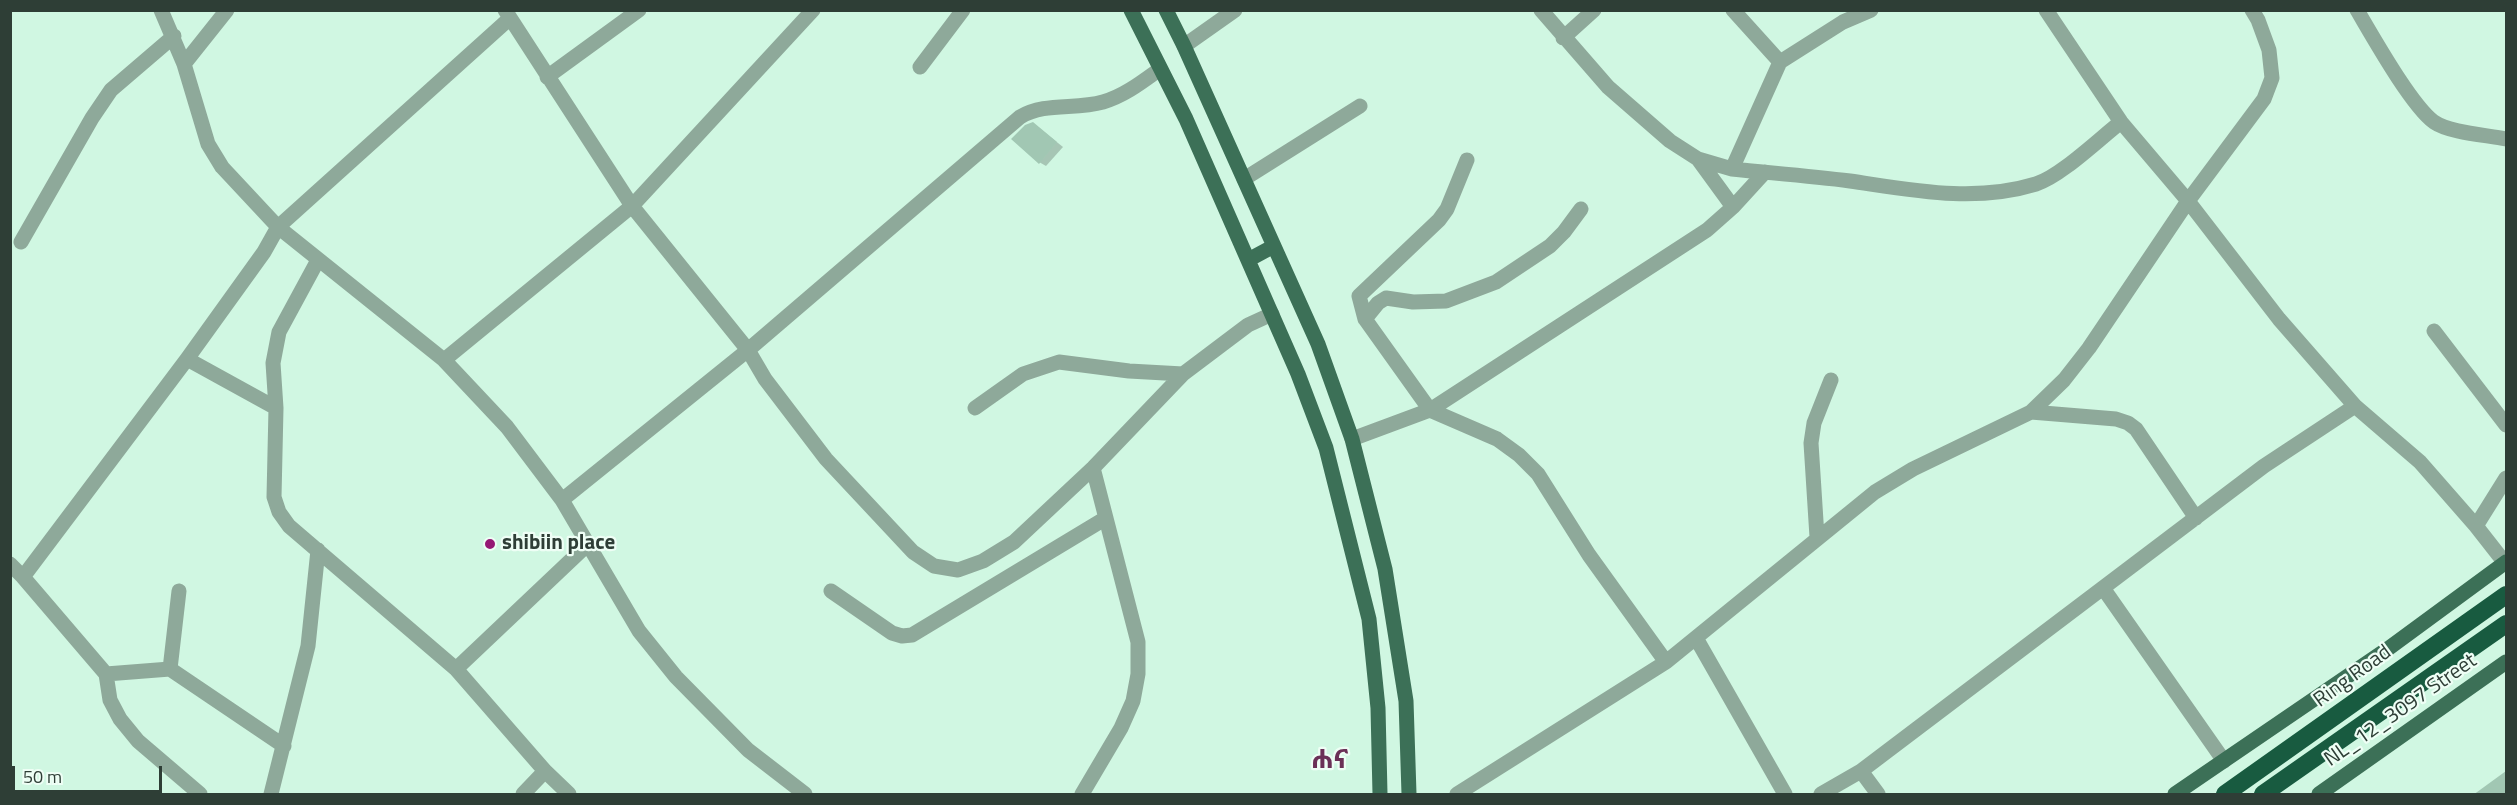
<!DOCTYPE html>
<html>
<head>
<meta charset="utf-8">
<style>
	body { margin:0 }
	#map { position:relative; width:2517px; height:805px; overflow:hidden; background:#d0f7e2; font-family:"Titillium Web",sans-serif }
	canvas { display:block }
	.frame { position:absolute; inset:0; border:12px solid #2e3e36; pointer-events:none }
	.scale { position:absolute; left:12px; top:766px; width:150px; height:27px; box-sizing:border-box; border:3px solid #2e3e36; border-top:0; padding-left:8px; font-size:18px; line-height:21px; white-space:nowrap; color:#2e3e36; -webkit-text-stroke:4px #eefef5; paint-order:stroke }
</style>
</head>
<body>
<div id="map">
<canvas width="2517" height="805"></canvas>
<div class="frame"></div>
<div class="scale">50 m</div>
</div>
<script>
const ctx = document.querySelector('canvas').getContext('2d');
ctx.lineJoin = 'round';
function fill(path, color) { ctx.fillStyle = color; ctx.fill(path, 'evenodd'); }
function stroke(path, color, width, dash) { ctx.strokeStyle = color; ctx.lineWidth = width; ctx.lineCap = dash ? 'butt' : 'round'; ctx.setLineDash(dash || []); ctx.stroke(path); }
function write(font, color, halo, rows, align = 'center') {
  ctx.font = font + ' "Titillium Web","Noto Sans Ethiopic",sans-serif'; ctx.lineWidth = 4.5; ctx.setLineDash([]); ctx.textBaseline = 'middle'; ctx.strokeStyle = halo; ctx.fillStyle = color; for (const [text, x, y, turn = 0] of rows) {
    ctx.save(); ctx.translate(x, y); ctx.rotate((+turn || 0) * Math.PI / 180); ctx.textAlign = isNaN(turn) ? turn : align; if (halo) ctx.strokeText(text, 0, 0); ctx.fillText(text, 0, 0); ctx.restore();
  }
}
fill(new Path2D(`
	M1033,123l30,24 -17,19 -7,-4z`), '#0003');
fill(new Path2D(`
	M1033,122l24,20 -18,22 -28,-25 14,-14z
	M2506,771v24h-33z`), '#a1c7b3');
stroke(new Path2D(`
	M161,10l23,54 24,80 14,23 56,60 166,133 63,67 55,73 77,131 37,46 72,73 57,44
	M505,10l127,196 116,144 17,29 61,80 87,93 21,14 24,4 25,-9 31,-19 79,-74 90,-94 65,-49 24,-11
	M1541,10l67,77 62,54 28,18 34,10 48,-107 63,-40 28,-12
	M1733,10l47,52
	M2046,10l75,112 67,79 91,118 76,87 65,56 56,64 29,37
	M2357,10c16,27 54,95 77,112 16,11 53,13 72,17
	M1563,38l31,-28
	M1184,46l51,-36
	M184,64l43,-54
	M920,67l43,-57
	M547,77l92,-67
	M1698,159l35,48
	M1467,160l-20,49 -8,11 -80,76 6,23 65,91 277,-180 26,-23 32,-35
	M1732,169c39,4 79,7 118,12 62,9 124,22 186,3 25,-8 63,-45 85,-62
	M1244,179l116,-73
	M21,242l71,-124 19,-28 63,-54
	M318,260l-39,72 -6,31 3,45 -2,89 5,15 10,14 167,143 89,102 24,23
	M1365,319l13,-16 8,-5 27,4 33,-1 50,-19 54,-36 14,-14 17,-23
	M2434,331l72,94
	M187,359l89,49
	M444,360l188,-154 181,-196
	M975,408l48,-34 36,-12 70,9 54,3
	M2031,412l85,7 12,4 8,6 60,89
	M1352,439l78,-29 67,29 22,16 19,19 51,81 77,107
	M562,500l186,-150 272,-233c25,-15 55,-7 83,-15 21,-6 39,-20 57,-33
	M2476,526l30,-48
	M1817,537l-6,-94 3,-20 17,-43
	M10,564l13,13 164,-218 77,-107 14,-25 231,-208
	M23,577l83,97 4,26 10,19 18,22 62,53
	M2103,588l121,173
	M831,591l61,42 10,3 10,-1 194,-117
	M1696,638l89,156
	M170,669l9,-78
	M456,669l132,-125
	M106,674l64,-5 114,77
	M1861,771l17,23
	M271,794l37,-148 10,-96
	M523,794l22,-23
	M1082,794l39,-66 12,-27 5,-27v-32l-45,-174
	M1457,794l209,-132 209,-170 38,-23 118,-57 33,-32 25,-32 99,-147 76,-102 8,-21 -3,-28 -11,-30 -6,-10
	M1821,794l40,-23 403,-305 91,-60`), '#8ea99a', 15);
stroke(new Path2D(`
	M1131,10l55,109 112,255 28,74 43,171 9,89 2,86
	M1166,10l18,36 134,298 34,95 33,130 21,132 3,93
	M1248,260l26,-14
	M2175,794l214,-146 117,-86
	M2319,794l187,-132`), '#3c7057', 15);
stroke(new Path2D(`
	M2225,794l281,-199
	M2263,794l243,-170`), '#185b40', 18);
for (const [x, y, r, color] of [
	[490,544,6,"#951974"]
]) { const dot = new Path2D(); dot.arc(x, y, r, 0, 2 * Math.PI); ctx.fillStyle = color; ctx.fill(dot); stroke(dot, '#eefef5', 2); }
write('bold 21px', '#2e3e36', '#eefef5', [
	["shibiin place",502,544]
], 'left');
write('21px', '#2e3e36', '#eefef5', [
	["Ring Road",2353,677,-36],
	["NL_12_3097 Street",2401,711,-35]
]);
write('bold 27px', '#6b3057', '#eefef5', [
	["ሐና",1330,761]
]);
</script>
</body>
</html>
